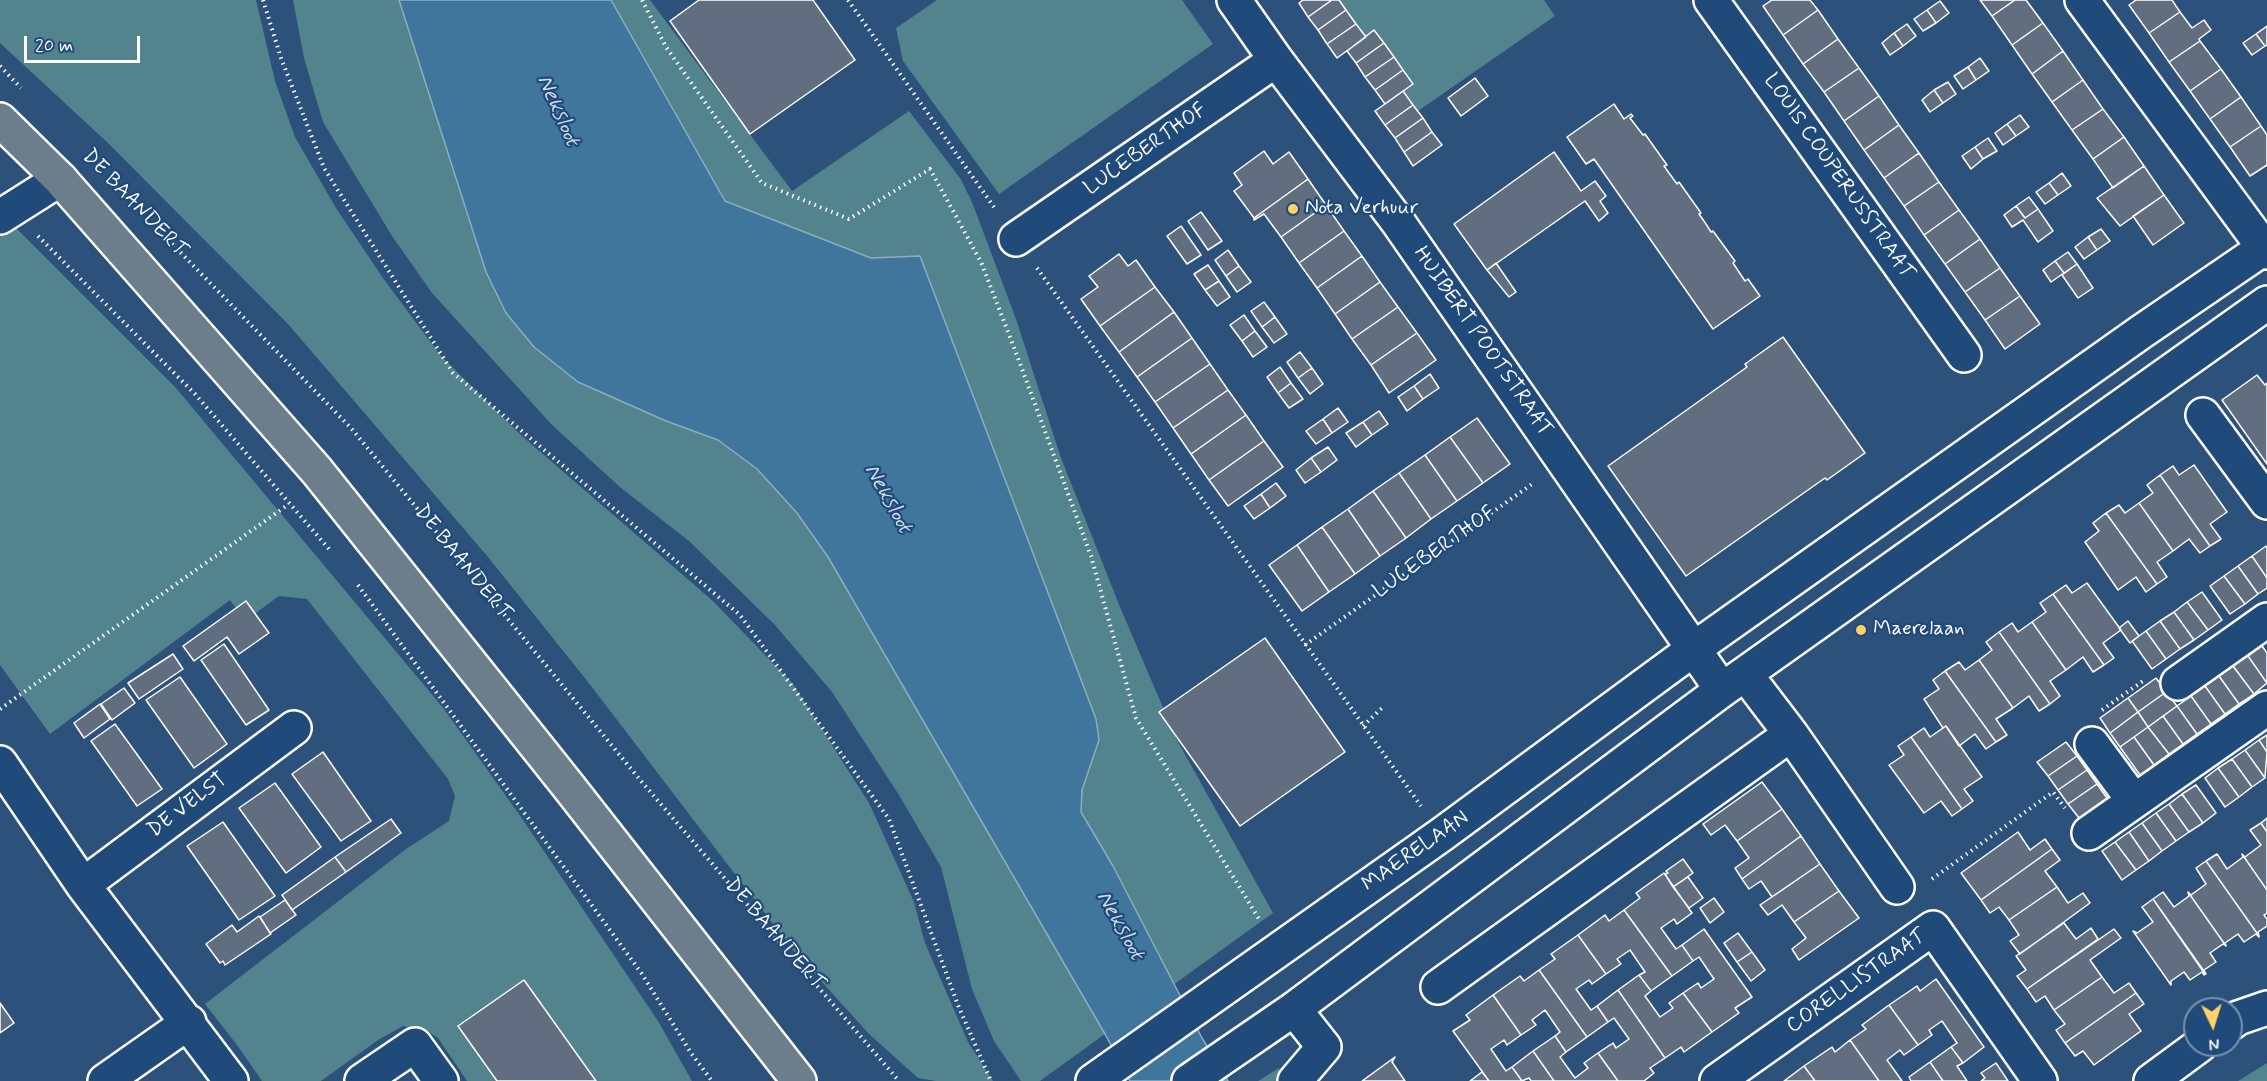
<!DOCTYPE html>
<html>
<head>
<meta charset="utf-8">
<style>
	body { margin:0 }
	#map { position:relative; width:2267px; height:1081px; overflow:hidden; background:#2c517b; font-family:Mynerve,sans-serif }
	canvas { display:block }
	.north { position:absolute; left:2183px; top:997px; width:60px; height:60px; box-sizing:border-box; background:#1f4a7a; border:2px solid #7992af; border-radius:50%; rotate:176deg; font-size:16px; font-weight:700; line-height:24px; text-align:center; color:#fff }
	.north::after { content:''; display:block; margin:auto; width:21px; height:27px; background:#ffd166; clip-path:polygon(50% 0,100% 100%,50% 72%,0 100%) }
	.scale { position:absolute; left:24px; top:36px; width:116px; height:27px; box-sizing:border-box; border:3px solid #fff; border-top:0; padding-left:8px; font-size:18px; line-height:21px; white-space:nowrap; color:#fff; -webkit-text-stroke:4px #1f4a7a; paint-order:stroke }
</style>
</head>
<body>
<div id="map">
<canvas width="2267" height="1081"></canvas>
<div class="north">N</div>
<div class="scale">20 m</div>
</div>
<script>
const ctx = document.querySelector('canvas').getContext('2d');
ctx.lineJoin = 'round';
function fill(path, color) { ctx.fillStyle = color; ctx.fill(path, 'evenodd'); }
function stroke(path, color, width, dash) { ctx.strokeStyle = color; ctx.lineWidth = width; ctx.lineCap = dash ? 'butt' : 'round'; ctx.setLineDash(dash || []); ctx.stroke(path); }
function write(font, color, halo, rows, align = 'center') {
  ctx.font = font + ' Mynerve,sans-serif'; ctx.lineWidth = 4.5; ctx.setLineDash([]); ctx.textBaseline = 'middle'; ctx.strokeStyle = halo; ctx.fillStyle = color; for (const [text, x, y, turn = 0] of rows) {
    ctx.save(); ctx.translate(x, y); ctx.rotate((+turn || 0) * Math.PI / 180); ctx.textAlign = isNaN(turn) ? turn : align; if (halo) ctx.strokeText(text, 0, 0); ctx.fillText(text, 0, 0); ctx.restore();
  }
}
fill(new Path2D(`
	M0,0h256l19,81 20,56 41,71 47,70 57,77 82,81 191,165 80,83 76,119 45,99 11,41 43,99 25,39h-57l-18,-3 -49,-44 -76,-84 -205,-268 -100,-125 -200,-233 -180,-181 -108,-100z
	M293,0h106l87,272 20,41 72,69 88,39 52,19 39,28 40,45 31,44 277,477 -65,47h-19l-27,-40 -22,-52 -31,-122 -42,-72 -67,-103 -57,-67 -86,-84 -68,-53 -69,-63 -120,-132 -40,-57 -69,-114 -19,-64z
	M611,0h39l142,191 117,-80 51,67 12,24 44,117 45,139 59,149 56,131 97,175 -100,72 -60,-119 -32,-54 1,-22 17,-49 -179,-485 -48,2 -147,-57z
	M937,0h245l31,44 -214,150 -96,-133 -7,-33z
	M1339,0h205l11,16 -137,95 -15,-20 10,-7 -38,-54 -9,7z
	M0,212l176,176 268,321 77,108 137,204 34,60h-225l-29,-43 -9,-6 -26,-6 -25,14 -57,41h-59l-25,-36 -32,-41 201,-155 43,-28 6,-25 -7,-17 -141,-180 -28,-3 -34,25 -15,-21 -180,134 -50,-69z
	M2267,1063v18h-29z
	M1279,1068l5,13h-26z`), '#53838d');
const water = new Path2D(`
	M399,0h212l114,201 146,57 49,-2 176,463 3,21 -17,50 -1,22 32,54 89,172 26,43h-98l-25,-47 -277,-477 -31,-44 -40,-44 -39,-29 -52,-19 -88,-39 -44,-35 -28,-34 -20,-41z`);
fill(water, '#40769c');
stroke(water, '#8cadc4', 1.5);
const building = new Path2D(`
	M699,0h114l42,60 -105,74 -80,-113z
	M1303,0h29l-24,17 -9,-14z
	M1332,0h7l7,10 -28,20 -10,-13z
	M1772,0h38l8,10 -35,25 -20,-29z
	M1980,0h35l-23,16z
	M2015,0h11l17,23 -31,22 -20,-29z
	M2136,0h36l8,12 -31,21 -20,-28z
	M1940,1l9,12 -13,10 -9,-13z
	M1346,10l10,14 -29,20 -9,-14z
	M1818,10l20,29 -35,25 -20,-29z
	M1927,10l9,13 -13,8 -9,-12z
	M2180,12l12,16 12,-8 7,10 -12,9 1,2 -31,21 -20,-29z
	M2043,23l20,28 -31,23 -20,-29z
	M1356,24l10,13 -29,21 -10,-14z
	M1907,24l9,12 -13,10 -9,-13z
	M2267,26v19l-2,1 -9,-12z
	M1374,30l10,13 -28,20 -9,-12z
	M1894,33l9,13 -13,9 -8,-12z
	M2256,34l9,12 -13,9 -9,-12z
	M1838,39l21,29 -35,24 -21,-28z
	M2200,41l21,28 -31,22 -21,-29z
	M1384,43l10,14 -29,20 -9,-14z
	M2063,51l20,29 -31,22 -20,-28z
	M1394,57l9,13 -28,20 -10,-13z
	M1980,58l9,13 -13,9 -8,-13z
	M1968,67l8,13 -13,9 -9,-13z
	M1859,68l20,28 -35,25 -20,-29z
	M2221,69l20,28 -31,22 -20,-28z
	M1403,70l10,14 -28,20 -10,-14z
	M1475,78l13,18 -27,20 -13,-18z
	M2083,80l20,29 -31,21 -20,-28z
	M1948,82l8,12 -13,9 -9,-13z
	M1934,90l9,13 -13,9 -8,-12z
	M1403,91l10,14 -28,20 -10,-14z
	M1879,96l20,29 -35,25 -20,-29z
	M2241,97l20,29 -31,21 -20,-28z
	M1614,104l10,15 7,-5 2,2 -3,2 13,17 2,-1 22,31 -3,1 13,18 2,-2 22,31 -2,1 7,10 5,8 2,-1 22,30 -2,2 12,18 3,-2 12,17 -47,33 -119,-170 -8,5 -19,-27z
	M1413,105l10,13 -28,20 -10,-13z
	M2103,109l21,28 -31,22 -21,-29z
	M2020,115l9,12 -13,9 -9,-12z
	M1423,118l9,14 -28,20 -9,-14z
	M2007,124l9,12 -13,9 -8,-12z
	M1899,125l20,28 -35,25 -20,-28z
	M2261,126l6,9v30l-17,11 -20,-29z
	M1432,132l10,13 -29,21 -9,-14z
	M2124,137l20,29 -31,22 -20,-29z
	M1988,138l9,13 -14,8 -8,-12z
	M1975,147l8,12 -12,10 -9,-13z
	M1264,151l9,13 16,-12 19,27 -54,39 -20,-27 8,-6 -8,-12z
	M1554,152l27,39 14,-10 11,15 -6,5 8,12 -9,8 -14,-20 -98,69 -33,-46z
	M1919,153l20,29 -35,24 -20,-28z
	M2144,166l20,29 -44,31 -23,-28z
	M2062,173l9,13 -13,9 -9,-12z
	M1308,179l18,26 -45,32 -17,-23 -10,6v-2z
	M1939,182l20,28 -35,25 -20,-29z
	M2049,183l9,12 -13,9 -9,-12z
	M2164,195l20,28 -31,22 -20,-29z
	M2029,197l9,12 -13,9 -9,-12z
	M1326,205l18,26 -45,32 -18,-26z
	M2016,206l9,12 13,-9 15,22 -15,11 -15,-22 -11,7 -8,-12z
	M1959,210l21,29 -35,25 -21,-29z
	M1201,212l21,29 -14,9 -20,-29z
	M1181,226l20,29 -14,9 -20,-28z
	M2101,229l9,12 -13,9 -9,-13z
	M1344,231l18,25 -45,32 -18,-25z
	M2088,237l9,13 -13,9 -9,-12z
	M1980,239l20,29 -35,24 -20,-28z
	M1228,250l11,16 -13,10 -11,-16z
	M2068,252l9,12 -13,9 -9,-12z
	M1119,254l9,12 8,-6 19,27 -55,39 -19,-27 17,-12 -9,-11z
	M1362,256l18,26 -45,32 -18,-26z
	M2055,261l9,12 -13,9 -8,-12z
	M1496,263l20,29 -7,5 -22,-27z
	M2077,264l16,24 -15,10 -16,-23z
	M1208,265l11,16 -14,9 -11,-16z
	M1239,266l12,16 -14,10 -11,-16z
	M2000,268l20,28 -35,24 -20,-28z
	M1219,281l11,16 -13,9 -12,-16z
	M1380,282l18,25 -46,32 -17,-25z
	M1155,287l19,25 -55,40 -19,-26z
	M2020,296l20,28 -35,25 -20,-29z
	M1264,302l11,15 -13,10 -11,-16z
	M1398,307l19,26 -46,32 -19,-26z
	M1174,312l18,26 -55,39 -18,-25z
	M1244,315l11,16 -13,10 -12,-16z
	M1275,317l12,17 -13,9 -12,-16z
	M1255,331l12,16 -14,10 -11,-16z
	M1417,333l19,27 -47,33 -18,-28z
	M1783,337l82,116 -38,27 -2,-2 -139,98 -78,-110 139,-99 -2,-3z
	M1192,338l18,26 -55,38 -18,-25z
	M1300,352l12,16 -14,10 -11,-16z
	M1210,364l18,26 -55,38 -18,-26z
	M1280,367l11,16 -13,10 -11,-16z
	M1312,368l11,16 -13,10 -12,-16z
	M1430,374l9,14 -16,11 -9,-13z
	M2257,375l8,10 2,-2v81l-45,-64z
	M1291,383l12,16 -14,9 -11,-15z
	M1414,386l9,13 -16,12 -9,-14z
	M1228,390l18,25 -55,39 -18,-26z
	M1338,408l10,14 -16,11 -9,-14z
	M1379,411l9,13 -16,11 -9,-13z
	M1246,415l18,26 -55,39 -18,-26z
	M1477,418l33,46 -27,19 -33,-46z
	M1323,419l9,14 -16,11 -10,-13z
	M1363,422l9,13 -16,12 -10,-14z
	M1450,437l33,46 -26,18 -32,-46z
	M1264,441l19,26 -55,39 -19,-26z
	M1328,447l9,13 -16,12 -10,-14z
	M1425,455l32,46 -26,18 -32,-46z
	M1311,458l10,14 -16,11 -9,-13z
	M2194,465l33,47 -17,12 11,15 -11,7 -50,-71 13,-9 6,9z
	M1399,473l32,46 -25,19 -33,-47z
	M2160,475l50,71 -10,7 -11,-14 -16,12 -34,-48 14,-10 -6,-8z
	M1276,483l10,13 -16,12 -9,-14z
	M1373,491l33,47 -26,18 -32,-47z
	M1261,494l9,14 -16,11 -10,-13z
	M2139,503l34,48 -16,11 10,15 -10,7 -51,-71 13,-8 6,8z
	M1348,509l32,47 -25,18 -33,-47z
	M2106,513l51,71 -11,8 -10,-15 -18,13 -33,-48 14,-11 -6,-8z
	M1322,527l33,47 -26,18 -32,-47z
	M1297,545l32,47 -27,19 -33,-46z
	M2266,546l1,1v31l-15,-22z
	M2252,556l15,22v10l-9,6 -20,-28z
	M2238,566l20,28 -13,10 -21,-28z
	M2224,576l21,28 -15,10 -20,-28z
	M2087,583l34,47 -18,13 11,15 -10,7 -51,-71 13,-9 6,8z
	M2202,592l20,28 -14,10 -21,-28z
	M2053,594l51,71 -11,7 -10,-15 -17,13 -34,-48 14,-10 -6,-9z
	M246,601l23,32 -30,21 -12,-17 -33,24 -11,-15z
	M2187,602l21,28 -14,10 -20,-28z
	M2174,612l20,28 -14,9 -20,-28z
	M2128,621l11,15 -9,7 -11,-15z
	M2160,621l20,28 -14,10 -20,-28z
	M2032,622l34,48 -16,11 10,15 -10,8 -51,-72 13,-9 6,9z
	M2146,631l20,28 -14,10 -20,-28z
	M1999,632l51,72 -11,7 -10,-15 -16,12 -34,-48 13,-10 -6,-8z
	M1265,638l80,114 -105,74 -81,-114z
	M224,644l45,66 -23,15 -45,-65z
	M2262,646l5,7v30l-19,-27z
	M173,654l10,15 -44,30 -11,-16z
	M2248,656l19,27 -13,11 -21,-28z
	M1979,660l34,48 -17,11 11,16 -11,7 -51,-71 14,-9 6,8z
	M2233,666l21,28 -15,10 -20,-28z
	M1945,671l51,71 -10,7 -11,-15 -16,12 -13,-20 -3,2 -19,-29 15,-10 -6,-9z
	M2219,676l20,28 -14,10 -20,-28z
	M180,677l47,67 -33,24 -48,-68z
	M2156,678l10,14 -28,20 -10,-14z
	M2205,686l20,28 -14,10 -20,-28z
	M124,688l11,15 -23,17 -11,-16z
	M2166,692l11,14 -29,21 -10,-15z
	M2191,696l20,28 -14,10 -20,-28z
	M2128,698l10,14 -28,21 -10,-15z
	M100,704l10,15 -26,19 -10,-15z
	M2177,706l20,28 -14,10 -20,-28z
	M2138,712l10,15 -28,20 -10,-14z
	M2163,716l20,28 -14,10 -21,-27z
	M115,724l47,65 -25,17 -46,-65z
	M1946,726l36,51 -18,12 9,12 -11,8 -51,-72 13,-9 6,9z
	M2148,727l21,27 -15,11 -20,-28z
	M2267,735v17l-8,-12z
	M1911,737l51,72 -10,7 -11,-15 -17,12 -35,-48 15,-10 -6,-9z
	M2134,737l20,28 -14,10 -20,-28z
	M2259,740l8,12 -2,26 -20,-28z
	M2066,742l11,14 -29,20 -11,-14z
	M2245,750l20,28 -13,9 -20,-28z
	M323,752l48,69 -30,20 -49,-67z
	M2077,756l10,14 -29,20 -10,-14z
	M2232,759l20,28 -13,10 -21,-29z
	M2218,768l21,29 -14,10 -20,-29z
	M2087,770l10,14 -29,20 -10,-14z
	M1762,782l20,27 -45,32 -12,-16 -14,10 -8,-11z
	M275,783l46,64 -35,26 -47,-65z
	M2097,784l10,14 -28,20 -11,-14z
	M2196,785l20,28 -13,10 -21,-29z
	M2182,794l21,29 -14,9 -20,-28z
	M2169,804l20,28 -13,9 -20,-28z
	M1782,809l19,27 -59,43 -7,-11 14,-10 -12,-17z
	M2156,813l20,28 -14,10 -20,-28z
	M2267,818v14l-6,-9z
	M391,819l10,14 -55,39 -11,-15z
	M223,822l52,74 -36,24 -52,-74z
	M2142,823l20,28 -13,10 -20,-29z
	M2261,823l6,9v58l-25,-36 3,3 16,-12 -11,-15z
	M2018,832l12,18 15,-11 7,10 -71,51 -20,-27z
	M2129,832l20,29 -13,9 -21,-28z
	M1801,836l19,28 -48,33 -11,-16 -12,8 -7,-10z
	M2115,842l21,28 -14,10 -20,-29z
	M2052,849l8,11 -15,11 12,16 -48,33 -10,-13 -9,6 -9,-13z
	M2217,854l10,15 16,-12 -1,-3 25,36v23l-3,2 3,4v7l-9,6 1,4 -53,-75z
	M335,857l11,15 -54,38 -10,-15z
	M1683,859l10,14 -20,14 -8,-13 3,-1 -2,-2z
	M2206,861l53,75v1l-3,-3 -12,8 -6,-8 -13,9 1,3 -38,-54 3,3 15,-11 -10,-16z
	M1820,864l19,27 -45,31 -12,-17 -14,10 -8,-10z
	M1664,873l28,40 -15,11 -3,-5 -13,9 15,21 6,-4 11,16 -21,15 -48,-66 16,-12 -4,-5z
	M1688,877l15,21 -14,10 -16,-21z
	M2057,887l11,16 15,-10 7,10 -70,51 -10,-13 9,-6 -10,-15z
	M1839,891l20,27 -60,42 -7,-11 14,-11 -12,-16z
	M2163,892l11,15 15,-11 -1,-4 38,54 -3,-2 -13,9 6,9 -12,8 2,4 -53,-75z
	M1714,898l10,14 -14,11 -10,-15z
	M2153,899l52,75 -1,1 -2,-3 -12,8 -6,-8 -13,9v4l-38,-54 4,2 16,-11 -11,-15z
	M285,900l11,15 -26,18 -10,-16z
	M1624,910l48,66 -21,15 -12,-16 6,-3 -15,-22 -13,9 4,5 -15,10 -28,-39 27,-20 4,6z
	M259,916l12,18 -46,31 -2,-4 -3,2 -14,-19 26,-19 5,7z
	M2064,923l12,16 15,-11 7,11 -71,50 -10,-13 9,-6 -10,-14z
	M1704,929l48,68 -17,11 4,5 -27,19 -29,-39 15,-10 3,5 13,-9 -15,-22 -6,4 -11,-16z
	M2114,929l7,9 -31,22 12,17 -48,33 -9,-14 -9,6 -9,-13z
	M1738,933l14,19 -15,10 -13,-19z
	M1578,935l28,39 -14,10 -3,-4 -13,9 15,21 6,-4 11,16 -21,15 -48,-67 16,-11 -4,-5z
	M1752,952l13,18 -14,11 -14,-19z
	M1539,970l48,67 -21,15 -11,-16 5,-4 -15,-22 -13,10 4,5 -15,10 -28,-40 27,-19 4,5z
	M1639,975l12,16 -6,5 15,21 13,-9 -4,-5 14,-10 29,39 -28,20 -3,-5 -16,11 -47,-68z
	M2102,977l12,16 15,-10 7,10 -71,50 -9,-13 9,-6 -11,-14z
	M1936,979l48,68 -21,16 -12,-16 6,-4 -15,-22 -13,9 3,5 -14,10 -29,-40 28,-19 3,5z
	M524,980l72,101h-99l-39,-55z
	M1618,990l47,68 -15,10 4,5 -10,8h-26l-20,-28 15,-10 3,5 13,-9 -15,-21 -6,4 -11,-16z
	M2136,993l8,11 -15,10 12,17 -47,34 -11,-14 -8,5 -10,-13z
	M1493,995l28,40 -14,10 -3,-5 -13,9 15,22 6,-4 10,14h-33l-36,-50 17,-11 -4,-5z
	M0,1003l14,20 -14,10z
	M1889,1005l29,40 -14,10 -4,-5 -13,10 15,21h-23l-29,-41 16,-11 -4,-4z
	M1555,1036l11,16 -6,5 15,21 13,-10 -4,-5 14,-10 20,28h-64l-21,-30z
	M1850,1040l29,41h-64l-11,-15 28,-19 3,5z
	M1951,1047l12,16 -6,3 10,15h-24l-13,-19z
	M1533,1051l21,30h-23l-2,-3 -7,3 -10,-14z
	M1395,1057l-3,5 13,19h-43z
	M1930,1062l13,19h-32l-2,-4z
	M1996,1063l12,18h-27l4,-3 -4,-5z
	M1804,1066l11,15h-31z
	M1482,1072l7,9h-19z`);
fill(building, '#606e80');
stroke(building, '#fff', 1.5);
const minor = new Path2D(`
	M1234,0l42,60 122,162 324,468
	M1711,0l253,355
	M2082,0l185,252
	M0,217l60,-38
	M1016,239l260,-179
	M2203,415l64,87
	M1746,675l45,59 106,153
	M2178,683l89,-63
	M2092,744l42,57
	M0,763l83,122 148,196
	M2089,833l178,-125
	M83,885l211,-157
	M1438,987l353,-253
	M1294,1009l30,38 -29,34
	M2231,1023l7,-5 29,-10
	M105,1081l84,-59
	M362,1081l53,-36 26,36
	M1093,1081l348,-246 254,-187 446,-316 126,-86
	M1189,1081l105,-72 428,-319 545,-387
	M1717,1081l216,-153 107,153
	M2151,1081l49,-36`);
const major = new Path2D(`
	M0,120l60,59 257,292 252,316 230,294`);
stroke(minor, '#fff', 38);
stroke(major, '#fff', 38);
stroke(new Path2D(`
	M263,0l18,58 43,110 129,205 287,242 149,204 69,186 33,76
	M642,0l24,47 96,136 87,36 81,-50 51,93 34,88 76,206 45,162 123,201
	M848,0l148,210
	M0,66l21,22
	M147,218l204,210 290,353 258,300
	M38,236l157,158 134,155
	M1037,268l384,538
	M358,585l284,389 49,79 21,28
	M1305,645l230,-163
	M0,709l289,-205
	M2102,710l41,-29
	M1363,726l21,-20
	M1932,879l121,-87 12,16`), '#fff', 4, [1.5, 4.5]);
stroke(minor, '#1f4a7a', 33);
stroke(major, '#6c7d8b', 33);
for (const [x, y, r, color] of [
	[1293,209,6,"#ffd166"],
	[1861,630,6,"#ffd166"]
]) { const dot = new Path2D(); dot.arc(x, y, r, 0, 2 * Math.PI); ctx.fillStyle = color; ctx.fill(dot); stroke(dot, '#1f4a7a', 2); }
write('21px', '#fff', '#1f4a7a', [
	["LUCEBERTHOF",1146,150,-35],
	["LOUIS COUPERUSSTRAAT",1838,177,55],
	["DE BAANDERT",134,204,46],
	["HUIBERT POOTSTRAAT",1482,342,55],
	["LUCEBERTHOF",1435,553,-35],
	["DE BAANDERT",462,563,51],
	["DE VELST",188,806,-37],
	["MAERELAAN",1416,852,-35],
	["DE BAANDERT",774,935,49],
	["CORELLISTRAAT",1857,982,-35]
]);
write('21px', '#fff', '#1f4a7a', [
	["Nota Verhuur",1305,209],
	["Maerelaan",1873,630]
], 'left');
write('italic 22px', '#cfdde6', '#1f4a7a', [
	["Neksloot",557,111,66],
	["Neksloot",887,499,61],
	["Neksloot",1119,926,61]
]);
</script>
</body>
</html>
